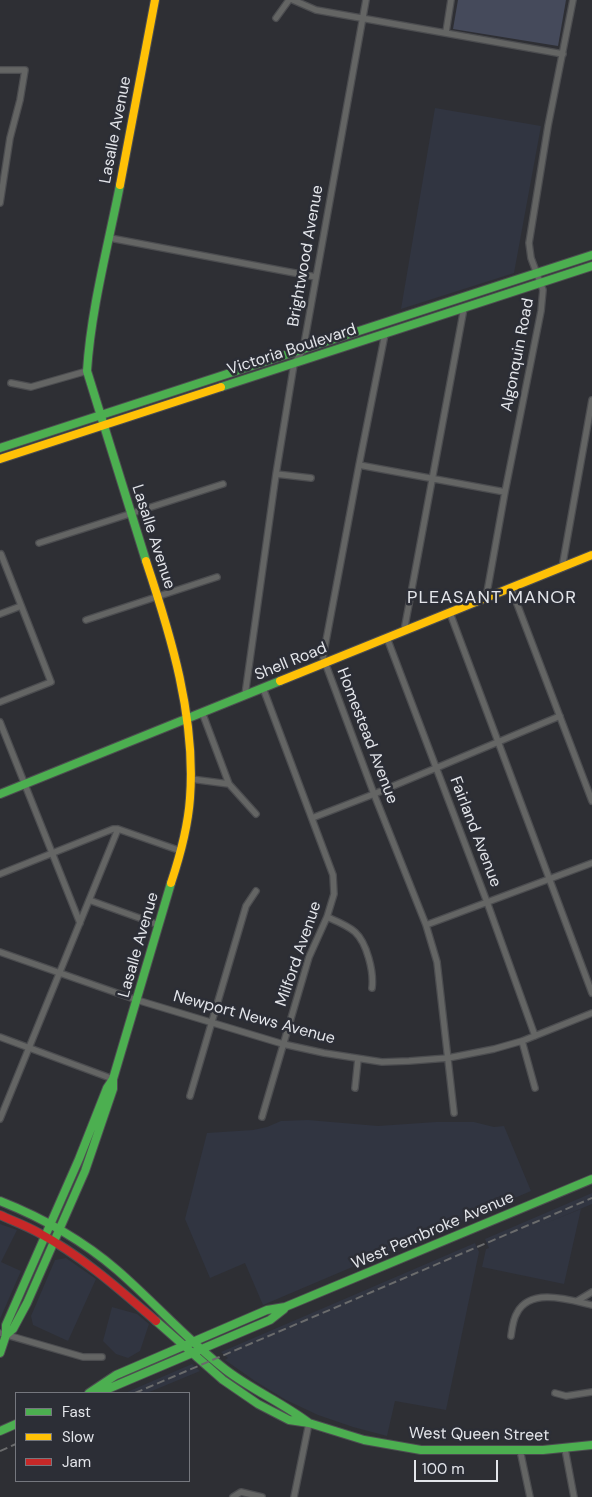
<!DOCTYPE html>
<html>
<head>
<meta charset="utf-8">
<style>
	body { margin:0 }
	#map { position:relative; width:592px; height:1497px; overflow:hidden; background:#2e2f34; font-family:"DM Sans",sans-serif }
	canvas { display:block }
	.legend { position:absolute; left:15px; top:1392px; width:175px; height:90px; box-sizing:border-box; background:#2c2e36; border:1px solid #75777e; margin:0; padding:6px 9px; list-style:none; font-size:15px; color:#e3e5ea }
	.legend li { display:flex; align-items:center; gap:10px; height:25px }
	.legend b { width:25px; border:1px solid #75777e }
	.scale { position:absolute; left:414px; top:1460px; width:84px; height:22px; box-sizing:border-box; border:2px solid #e3e5ea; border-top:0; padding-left:6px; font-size:15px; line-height:18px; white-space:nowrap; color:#e3e5ea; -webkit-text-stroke:4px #2c2e36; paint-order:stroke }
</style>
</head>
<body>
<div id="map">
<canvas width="592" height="1497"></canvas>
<ul class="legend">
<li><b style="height:6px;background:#4caf50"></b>Fast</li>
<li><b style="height:6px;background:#ffc107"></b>Slow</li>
<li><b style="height:6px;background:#c62828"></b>Jam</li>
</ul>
<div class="scale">100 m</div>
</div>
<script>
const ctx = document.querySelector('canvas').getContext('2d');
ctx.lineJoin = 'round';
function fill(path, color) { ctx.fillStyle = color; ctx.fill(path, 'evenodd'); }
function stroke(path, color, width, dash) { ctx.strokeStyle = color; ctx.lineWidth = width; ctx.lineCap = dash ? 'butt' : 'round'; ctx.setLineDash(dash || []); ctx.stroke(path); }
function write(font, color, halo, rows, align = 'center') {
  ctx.font = font + ' "DM Sans",sans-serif'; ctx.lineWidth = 5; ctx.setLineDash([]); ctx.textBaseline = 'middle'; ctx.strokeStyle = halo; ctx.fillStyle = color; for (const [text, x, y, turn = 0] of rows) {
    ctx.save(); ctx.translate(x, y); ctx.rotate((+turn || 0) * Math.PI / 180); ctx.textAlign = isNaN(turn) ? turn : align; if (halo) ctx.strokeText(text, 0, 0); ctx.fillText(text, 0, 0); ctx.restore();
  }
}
fill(new Path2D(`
	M435,108l106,18 -27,147 -113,36z
	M308,1120l70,6 58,-4h38l20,5 10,-1 27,65 -268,114 -18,-42 -35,15 -25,-59 22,-86 46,-3 14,-3 14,-6z
	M592,1193v11l-48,20 37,-15 -17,75 -82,-17 4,-18 3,-1 -4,-9z
	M0,1224l17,6 -16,32 20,9 -21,48z
	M475,1243l4,9 -33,158 -51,-9 -8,35 -34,-9 -35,-12 -32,-15 -31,-19 -30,-21 3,-2 -7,-6z
	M66,1258l30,21 -28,62 -35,-16 -2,-9 24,-56z
	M112,1307l25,7 12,10 -9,27 -12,7 -12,-4 -13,-13z
	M192,1364l8,7 -53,22h-22z`), '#313541');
fill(new Path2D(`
	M458,0h108l-8,46 -105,-17z`), '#454a5b');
const street = new Path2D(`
	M293,0l23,10 247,44
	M276,18l13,-18
	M446,32l5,-32
	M0,70h25l-5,30 -10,38 -10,65
	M110,238l206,39
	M385,334l-26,131 -36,192 51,137 52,131 11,37 17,151
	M11,383l20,4 56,-16
	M359,465l146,27
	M276,474l35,4
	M39,543l184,-59
	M562,568l30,-168
	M511,588l81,213
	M486,598l19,-106 36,-181 2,-21 -12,-32 -2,-15 19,-117 25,-126
	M450,613l142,380
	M0,614l21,-8
	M86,620l131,-43
	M404,631l60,-323
	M387,638l100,264 48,134
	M245,695l31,-221 18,-110 9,-14 63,-350
	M0,702l51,-20 -50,-128
	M202,712l27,72 27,30
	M0,722l80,201
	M191,779l38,5
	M312,818l62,-24 186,-78
	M0,874l113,-45h5l63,22
	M89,900l70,25
	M327,917c9,4 20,8 28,15 12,11 19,40 17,56
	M426,925l166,-62
	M0,952l137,48 146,44 41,9 58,9 27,-1 39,-3 46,-9 28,-8 70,-28
	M0,1037l113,42
	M522,1041l13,47
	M355,1088l3,-29
	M190,1096l56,-190 10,-15
	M262,1117l47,-160 18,-40 7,-23 -1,-19 -70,-187
	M0,1119l118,-290
	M577,1301l15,-9
	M0,1333l83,24h19
	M511,1336c1,-7 2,-17 6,-23 13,-26 53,-13 75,-8
	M555,1393l11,3 26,-4
	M565,1449l9,48
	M520,1450l10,47
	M233,1497l8,-5 21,5
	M294,1497l15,-74`);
const fast = new Path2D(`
	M120,185c-12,61 -29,124 -33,186l59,190
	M221,387l371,-121
	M0,448l592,-193
	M0,794l280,-113
	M0,1201c43,17 82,39 117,69 37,32 70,70 109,100 26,20 57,33 83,53
	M156,1321l67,59 35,24 31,16 20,3 55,17 57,10h122l49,-5
	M6,1335l7,-6 14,-26 58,-132 28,-82v-10
	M0,1353l6,-18v-10l73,-166 28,-71 6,-9 58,-196
	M94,1392l16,-4 160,-68 14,-11
	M89,1393l27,-18 151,-65 18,-3 307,-128
	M0,1431l16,-7`);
const slow = new Path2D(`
	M120,185l35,-185
	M0,459l221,-72
	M146,561c25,75 50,157 44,237 -2,29 -10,58 -19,85
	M280,681l312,-126`);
const jam = new Path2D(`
	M0,1215c13,6 27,11 39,18 43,23 80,56 117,88`);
stroke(street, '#4c4d50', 8);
stroke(fast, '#4c4d50', 10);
stroke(slow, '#4c4d50', 10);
stroke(jam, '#4c4d50', 10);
stroke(street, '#646564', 5.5);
stroke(fast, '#4caf50', 8);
stroke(slow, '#ffc107', 8);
stroke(jam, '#c62828', 8);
stroke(new Path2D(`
	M135,1393l457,-195
	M0,1451l16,-7`), '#6a6b6c', 2, [8, 4]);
write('16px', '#e3e5ea', '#2c2e36', [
	["Lasalle Avenue",116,130,-79],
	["Brightwood Avenue",306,256,-80],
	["Victoria Boulevard",292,350,-18],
	["Algonquin Road",518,355,-79],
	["Lasalle Avenue",153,537,72],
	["Shell Road",291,662,-22],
	["Homestead Avenue",367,736,69],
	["Fairland Avenue",475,832,69],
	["Lasalle Avenue",139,945,-74],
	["Milford Avenue",299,954,-71],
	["Newport News Avenue",254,1018,15],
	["West Pembroke Avenue",433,1231,-23],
	["West Queen Street",479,1435,1]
]);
ctx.letterSpacing = '1px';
write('18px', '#e3e5ea', '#2c2e36', [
	["PLEASANT MANOR",492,598]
]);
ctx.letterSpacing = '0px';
</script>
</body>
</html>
